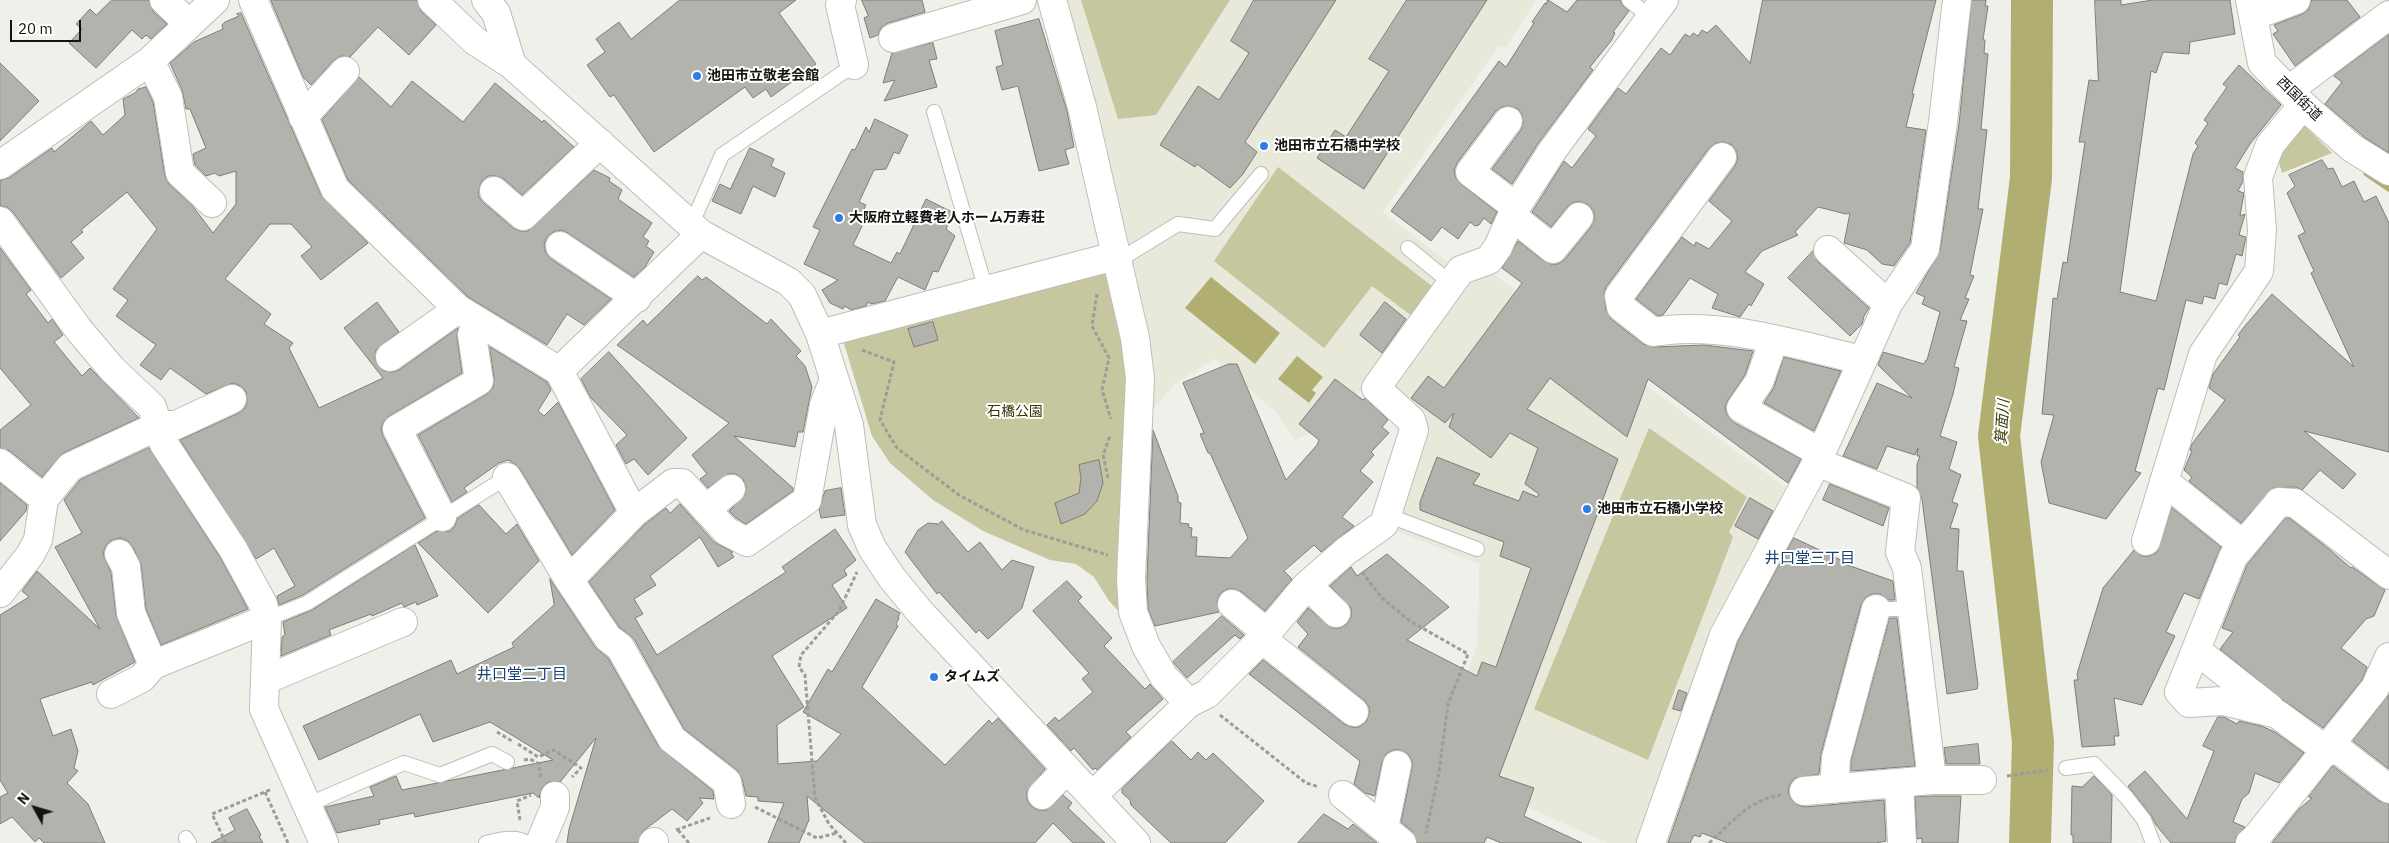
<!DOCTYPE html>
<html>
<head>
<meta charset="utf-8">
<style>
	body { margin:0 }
	#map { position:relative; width:2389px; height:843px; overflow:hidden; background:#f0f0eb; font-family:"IBM Plex Sans",sans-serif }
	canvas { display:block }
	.north { position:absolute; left:10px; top:783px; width:50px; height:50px; -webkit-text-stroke:4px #fffffe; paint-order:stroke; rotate:309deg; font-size:14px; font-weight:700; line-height:20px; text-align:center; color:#131311 }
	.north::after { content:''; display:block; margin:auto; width:18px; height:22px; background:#131311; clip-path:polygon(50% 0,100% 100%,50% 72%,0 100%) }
	.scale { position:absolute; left:10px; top:20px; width:71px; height:22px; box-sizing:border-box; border:2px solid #131311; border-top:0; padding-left:6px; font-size:15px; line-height:18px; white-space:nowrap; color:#131311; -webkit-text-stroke:4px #fffffe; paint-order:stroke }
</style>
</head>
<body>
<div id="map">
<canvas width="2389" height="843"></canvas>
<div class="north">N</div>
<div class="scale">20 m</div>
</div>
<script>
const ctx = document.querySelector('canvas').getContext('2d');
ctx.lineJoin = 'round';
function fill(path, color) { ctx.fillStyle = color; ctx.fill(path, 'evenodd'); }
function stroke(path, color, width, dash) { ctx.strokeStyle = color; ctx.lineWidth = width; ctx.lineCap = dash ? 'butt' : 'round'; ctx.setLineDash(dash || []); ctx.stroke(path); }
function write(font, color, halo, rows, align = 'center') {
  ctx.font = font + ' "IBM Plex Sans","Noto Sans JP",sans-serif'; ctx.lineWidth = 4; ctx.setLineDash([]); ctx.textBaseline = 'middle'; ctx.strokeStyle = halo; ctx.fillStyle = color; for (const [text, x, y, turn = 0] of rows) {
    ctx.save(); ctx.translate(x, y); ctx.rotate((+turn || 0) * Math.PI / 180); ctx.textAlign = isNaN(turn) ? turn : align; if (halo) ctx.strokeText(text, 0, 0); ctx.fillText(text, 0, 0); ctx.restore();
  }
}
fill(new Path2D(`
	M1060,0h476l-29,46 -9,1 -115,165 72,56 18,5 15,-3 301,220 -77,142 -76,211h-28l-162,-72 13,-75 19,-54 1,-78 -89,-36 33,-102 -60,-38 -37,38 -31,14 -18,-27 -63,-54 -39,25 -23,26z`), '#e8e8db');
fill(new Path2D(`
	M1081,0h149l-74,115 -38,4z
	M2303,124l29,29 -50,20 -4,-14z
	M1278,167l159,123 -21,29 -44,-33 -48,62 -110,-87z
	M1094,268l19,6 22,106 -11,237 -15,-16 -15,-24 -18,-13 -26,-4 -67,-29 -50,-31 -43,-37 -18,-27 -30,-99z
	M1649,428l98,69 -18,35 4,5 -85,223 -114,-51z`), '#c6c69f');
fill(new Path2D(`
	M1211,277l69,56 -25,31 -70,-56z
	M1297,356l26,21 -11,13 4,3 -7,10 -31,-24z`), '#b0af71');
stroke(new Path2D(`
	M2367,173l22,15`), '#b0af71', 7);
stroke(new Path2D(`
	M2030,843l3,-101 -34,-306 32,-258 1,-178`), '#b0af71', 42);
const building = new Path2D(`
	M112,0h37l4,11 14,13 -16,15 -5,-4 -4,4 -10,-9 -36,38 -27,-25 13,-14 -6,-5 14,-15 6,6z
	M273,0h144l4,11 15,14 -27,30 -31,-28 -28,30 -9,-1 -7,4 -23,25 -8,-8 -32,-76z
	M680,0h116l-17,13 37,51 -45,33 -5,-8 -13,9 -8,-11 -91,65 -40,-57 -4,2 -23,-32 18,-13 -9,-13 23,-17 12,17z
	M862,0h60l3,12 -37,11 -7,5 -3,7 -8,3 -6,-20 4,-2z
	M1254,0h82l-91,142 12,10 -14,22 -13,14 -33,-24 -2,3 -35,-22 38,-59 21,14 30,-47 -18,-12z
	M1407,0h80l-123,189 -47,-31 18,-28 11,7 43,-66 -20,-12z
	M1548,0l19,12 10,-12h43l3,6 6,5 -16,21 2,1 -4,8 -21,26 3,3 -54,72 -27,42 -20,-15 29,-39 2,-7 -1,-8 -4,-6 -8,-3 -8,1 -7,5 -38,51 -3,8 2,7 5,6 36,28 -6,12 -7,-6 -5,7 -4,1 -5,-4 -12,17 -16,-12 -11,14 -40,-30 108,-150 7,6 28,-44 -2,-1 13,-19 1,1z
	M1763,0h173l-24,94h2l-8,33 20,3 -16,113 -16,23 -12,-2 -15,-14 -23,-7 6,-30 -4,1 -28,-7 -23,25 3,3 -36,16 -17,21 19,12 -13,22 -2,-2 -9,13 -28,-9 6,-14 -28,-16 -27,37 -5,1 -22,-17 46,-62 12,9 2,-4 13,7 23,-28 -23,-20 26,-35 3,-8 -2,-7 -4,-6 -8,-3 -8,1 -7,5 -103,139 -2,6 2,17 5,9 32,25 11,3 50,-2 49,6 -8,24 -17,25 -3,7 2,8 6,7 68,37 -13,24 -140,-104 -21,58 -77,-59 -23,31 91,50 -119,317 35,12 -10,28 58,27h-81l-14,-6 -3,6h-67l-5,-12 -11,-9 11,-54v-7l-4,-7 -8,-4h-7l-7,4 -4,8 -7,34 -10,-3 -11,-9 6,-23 -111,-87 14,-14 81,64 8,3h7l7,-5 3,-8v-7l-5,-7 -66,-53 10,-13 -11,-12 11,-14 24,20h8l7,-4 4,-7v-9l-21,-22 21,-19 6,9 30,-22 62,53 -42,33 70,36 5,-14 14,5 35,-99 -31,-12 4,-14 -84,-32v-8l17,-45 43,17 -7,10 46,17 4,-10 14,6 2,-3 -14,-10 13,-36 -28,-15 -19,25 -42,-31 5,-14 -9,10 -34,-25 17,-22 16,12 78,-105 -20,-15 16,-27 26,20 7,3h7l7,-5 26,-32 3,-7v-8l-5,-7 -7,-3h-8l-7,5 -16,20 -19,-15 32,-51 8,7 24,-32 -8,-7 30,-41 8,6 35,-46 9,7 15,-21 5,3 3,-4 5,3 4,-6 5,3 9,-8 34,38z
	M1972,0h14l-1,6h3l-5,34h2l-1,13 4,1 -7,75 6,1 -9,79h5l-13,66 4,1 -9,22 4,1 -9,21 7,1 -13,46 5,1 -6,26 -13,42 17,6 -8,27 12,6 -9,27 6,2 -8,24 9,1 -2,42h6l15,114 -1,4 -30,5 -25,-195 -5,-11v-24l3,-8h-3l1,-8 -3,7 -28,-9 -10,23 -34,-13 34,-73 35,15 -34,-33 5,-13 41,12 2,-4h1l13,-48 -18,-8 3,-7 -9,-4 24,-42 19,-127z
	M2095,0h26v5l32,-5h77l5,34 -45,8 -1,12 -26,-2 -7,21 -5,-2 -31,221 36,9 37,-147 5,-8 -3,-3 13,-20 -4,-3 23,-33 -4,-3 16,-19 42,40 -31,39 -15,24 8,4v9l-5,10 6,2 -4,23 5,-2 -6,21 7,2 -4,19 -6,-2 -9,31 -8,-2 -4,16 -11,-3 -2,8 -16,-4 -22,90 -6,-2 -23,83 6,2 -35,46 -57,-16 -8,-41 13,-47 -12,-1 11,-116 4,1 6,-37 4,1 18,-121h-6l10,-62 9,1z
	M2312,0h35l13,17 -65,49 -22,-32 5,-3 -4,-6 28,-11 6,-4z
	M241,13l80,182 47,48 -47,37 -20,-24 11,-9 -21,-23h-21l-45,55 46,35 -7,10 29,19 -4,5 30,60 64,-30 -39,-50 33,-26 22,30 -23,18 -1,9 3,7 6,5 8,1 7,-2 59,-42 -1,9 5,36 -73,43 -5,5 -3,7 2,8 42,82 -122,77 -24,10 -2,-9 18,-10 -21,-38 -18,11 -76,-119 59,-27 6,-5 2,-7 -1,-9 -5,-6 -8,-3 -27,11 -36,-26 -9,12 -21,-15 16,-20 -40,-29 12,-16 -15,-11 44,-60 -30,-37 -46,38 2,2 -12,10 13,16 -23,20 -48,-66 -6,-5 -7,-1v-26l9,-2 43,-30 2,4 37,-31 12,14 22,-20 -2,-16 12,-6 3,-4 8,-2 7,15 12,74 4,8 22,20 22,29 23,-29v-33l-17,5 -4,-3 -9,3 -11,-11 -2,-11 13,-6 -16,-39h-4l-4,-19 -12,-27 24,-21 29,-13 -1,-4 3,-3 14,-6 -2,-2z
	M1039,19l28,92 7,36 -9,3 4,14 -30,7 -21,-85 -16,4 -6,-23 7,-2 -8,-34z
	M2389,35v118l-25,-16 -39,-33 17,-22 -8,-6z
	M933,43l4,16 -8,1 8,27 -53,14 11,-21 -12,3 9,-30z
	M0,63l39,38 -39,40z
	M359,77l32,30 21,-26 51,41 32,-39 47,39 2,-2 30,27 -52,48 -18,-16 -8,-3h-8l-6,5 -3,8v8l5,6 29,25 7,3h8l66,-61 16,8 -1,3 13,9 -4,9 34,24 -9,14 6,4 -3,5 8,6 -9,15 -11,10 -66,-44 -7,-3 -8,2 -6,5 -3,8 2,8 5,6 60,40 -27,26 -17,-11 -20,31 -79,-48 -120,-117 -26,-60z
	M875,119l33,16 -9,19 -5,-2 -8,17 -12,1 -15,32 7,3 -9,18 5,3 -9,19 38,18 6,-11 3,2 26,-55 28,14 -8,16 9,7 -17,36 -5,-1 -8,19 -27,-13 -13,24 -14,3 -3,-2 -2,4 -15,4 -6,-4 -2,3 -13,-6 -8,-13 16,-10 -34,-16 16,-34 -7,-3 39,-78 3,1 11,-23 3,5z
	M750,148l24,11 -3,7 14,7 -10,24 -22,-11 -12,28 -29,-13 8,-17 10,5z
	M2322,160l6,9 5,-1 9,19 12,-6 10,21 12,-6 13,27v229l-85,-21 52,43 -13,15 -23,-19 -18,20 -6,-3 -23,1 -32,35 -52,-42 3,-4 -8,-7 8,-19 -2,-1 2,-6 33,-44 -16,-12 4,-14 27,-37 -2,-2 7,-9 27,-32 82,73 -43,-94 3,-2 -16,-35 7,-4 -18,-39 8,-7 -6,-11z
	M0,248l31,42 -5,4 22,29 4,-4 11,16 -9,7 28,34 8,-8 49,50 -76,35 -21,24 -32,-26 -10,-3v-18l31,-25 -31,-37z
	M1813,251l5,11 51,46 -5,8 -2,8 -12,12 -62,-58z
	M698,276l4,4 4,-3 61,47 4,-5 30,32 -5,5 9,10 7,21 -9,45h-5l-3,15 -61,-11 59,52v3l-47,33 -10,-6 -7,-7 16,-16 1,-8 -3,-8 -7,-5h-8l-20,14 -8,-9 7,-5 -15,-19 37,-32 -112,-78 26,-25 4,5z
	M1385,302l21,17 -24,34 -22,-18z
	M933,322l5,18 -24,7 -6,-18z
	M490,347l57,35 4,8 -13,21 6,5 14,-14 57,108 -43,45 -52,-86 -5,-5 -7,-4 -9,3 -35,25 3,4 -15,10 -34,-67 69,-41 6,-6 1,-9z
	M609,352l78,86 -39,37 -14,-16 -8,5 -10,-19 11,-10 -36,-37 -10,-19z
	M1784,357l57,14 -27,60 -50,-28 10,-16z
	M1229,364h8l49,116 31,-35 2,-5 -20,-16 36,-45 28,21 2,-2 23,22 -6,7 7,6 -18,19 3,3 -14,16 13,11 -31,35 12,9 -33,26 -7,-7 -30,26 8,8 -27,32 -23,-19 -7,-3h-8l-7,5 -3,7 2,11 -64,14 -7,-17 -1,-31 6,-148 25,66v6l3,1 -1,20 9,1 -1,3 4,1 -1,9h6l-1,19 34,2 18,-20 -38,-85h-2l-8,-19 4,-1 -21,-50z
	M149,448l71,109 28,52 -87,36 -15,-36 -5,-44 -8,-18 -5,-6 -8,-3 -8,2 -6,5 -3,9 8,18 5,43 19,47 -42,23 -1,-3 -52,17 13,37 18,-7 7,22 -4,17 4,3 -11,12 21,21 17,39h-61l-5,-5 -4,4 -23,-25 -12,7v-27l8,-4 -8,-13v-165l29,-18 -7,-6 15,-20 63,58 -45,-82 27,-14 -18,-33 16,-20z
	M1099,460l4,23 -6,18 -12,13 -24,10 -6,-21 24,-10 2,-15 -2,-13z
	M0,483l27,22 -1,6 -26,30z
	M1830,484l59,24 -6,18 -60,-26z
	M841,488l4,27 -24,3 -2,-10 6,-17z
	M1750,498l23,13 -15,28 -23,-13z
	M680,504l34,38 19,10 -2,1 3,4 -16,10 -18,-30 -50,39 6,9 -22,14 9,15 -8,4 22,37 129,-83 -4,-5 53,-38 21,31 -12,10 3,5 -15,10 15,23 -75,48 32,51 -27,18 1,39 39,-3 24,-27 -38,-22 25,-43 4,3 44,-73 24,14 -2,4 1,1 -3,6 2,2 -36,61 83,78 44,-45 3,4 6,-6 47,51 -18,22v8l4,7 7,4h9l16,-15 9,8 -4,5 37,35h-32l-20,-20 -18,20h-170l-58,-47 2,24 -10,23h-31l16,-40 -26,-2v-4l-12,-1 -4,-17 -5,-9 -53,-41 -50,-90 -15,-12 -30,-45 55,-57 22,-17 4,5z
	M479,505l27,29 11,-10 22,37 -51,52 -70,-70 19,-12h13l5,-5 2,-7z
	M2172,508l49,39 -22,52 -15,-6 -18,39 9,4 -33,69 -28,-7 5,38h-5l1,9 -33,2 -8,-67h4l-1,-6 26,-86 31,-38 8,6h8l7,-4z
	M2286,518h3l35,27 27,23 1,-1 33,23 -11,26 -8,3 -25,29 26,19 -5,13 -39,48 -40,-28 -63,-51 13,-17 -11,-4 25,-63z
	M942,521l26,31 12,-10 22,28 10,-10 22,7 -12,41 -34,31 -9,-9 -3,3 -37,-41 -2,2 -32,-42 13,-22 10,-7 10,1z
	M1794,538l49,23 -1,2 51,18 2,19h-7l-8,-6h-8l-7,4 -4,7 -40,149 -2,20 -24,4 -5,6 -2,8 4,8 6,5 7,2 79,-7 2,41 -10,2h-148l-26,-10 -2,4 -6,-2 -4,8h-22l70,-202z
	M415,545l23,51 -21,9 -1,-3 -12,5 -2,-4 -30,13 -1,-2 -42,16 2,5 -50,21 1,-19 3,-2 -2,-13 29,-12z
	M550,579l45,68 13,11 51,89 54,44 1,8 -15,-1 4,5 -16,18 -15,-12 -29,22 -5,12h-71l2,-14 27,-91 -36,44h-12l-6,6 -3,10 -6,-5 -118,24 -1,-4 -35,7 1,4 -43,9 -12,-26 49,-11 -4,-9 26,-11 6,14 151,-30 -63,-38 -57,20 -13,-28 -101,46 -16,-34 148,-66 6,14 57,-27 -2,-4 42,-38z
	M1067,581l15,16 -4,4 34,37 -8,8 41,43 5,-5 13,15 -37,33 5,5 -34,33 -2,-2 -2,2 -19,-22 -3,3 -24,-26 8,-8 4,4 34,-29 -11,-13 7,-6 -56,-62z
	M1222,616l22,19 -4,4 -5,-4 -48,43 -14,-16z
	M1890,618h7l18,148 -64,5v-10z
	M1679,690l8,3 -6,18 -8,-2z
	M2389,695v74l-36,-28z
	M2218,717h6l13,7 2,-3 22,5 14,6 29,21 -25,30 -24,-10 -6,20 -7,6 -9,23 12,5 -9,10 -1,6h-64l-15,-18 -5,-10 -23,-29 17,-15 42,48 27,-68 -11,-5z
	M1172,741l19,19 7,-8 8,8 7,-7 51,48 -39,42h-54l-40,-38 -1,-5 -8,-7v-4z
	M1978,744l2,20h-34l-2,-16z
	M2333,766l46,35 10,3v39h-117l27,-34 13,-11 -3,-1z
	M2094,776l18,19 -1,48h-38v-8h-2l1,-49 10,1z
	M1933,796h28l-3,47h-36v-5l-5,1 -2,-42z
	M247,809l14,26 -2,1 4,7h-52l24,-13 -6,-12z
	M1324,814l24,15 5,-5 24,19h-79z`);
fill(building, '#b3b3ae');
stroke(building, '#7e7e79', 1);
const lane = new Path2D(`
	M1629,0l21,17
	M934,112l52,178
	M697,212l25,-57 132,-90
	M1408,248l44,36
	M1116,262l62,-38 37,5 46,-55
	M1387,515l90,34
	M1876,609h36
	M267,619l40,-16 200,-126
	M2066,768l28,-4 33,34 17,22 9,23
	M307,805l97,-42 36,12 52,-21 15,8
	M186,838l3,5
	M486,843c12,-3 30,-8 41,0`);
const street = new Path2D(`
	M164,0l25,24
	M253,0l82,189 123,120 101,62 142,-137
	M432,0l43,41 37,24 189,169 88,48 13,13 18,39 29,91 13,100 10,23 20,30 28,34 216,231
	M486,0l10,13 16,52
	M842,0l-2,5 14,60
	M1052,0l30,107 53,231 5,40 -9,200 2,34 13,34 18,31 25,26
	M2250,0l12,63 41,42 49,43 37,23
	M2253,16l43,-16
	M893,38l129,-38
	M150,61l18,36 12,76 32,30
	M2289,90l100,-75
	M303,117l42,-46
	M1508,121l-38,51 46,35
	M1722,157l-103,139 2,11 32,25c67,-12 143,13 209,28
	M0,165l150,-104 65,-61
	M494,191l29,25 77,-73
	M1512,216l41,33 26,-32
	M0,221l79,109 33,39 40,38 12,37 69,105 30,55 4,15 -3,90 60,134
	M560,246l77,52
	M1828,250l60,54
	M820,334l295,-78
	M1774,340l-15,42 -18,26 80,45
	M390,357l68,-48
	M559,371l75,142 -65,67 39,58 12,9 52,92 55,43 4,22
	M1817,462l89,36 -6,54 7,16 25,212
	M0,463l44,36
	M507,477l62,103
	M2164,481l79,64 -10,12 -54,135 10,11 34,-2 54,13 49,36 14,1 49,38
	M706,509l25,-20
	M634,513l39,-30h9l44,48 21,11 60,-42 17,-95 10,-26
	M442,517l-45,-88 82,-48 -7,-46 5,-14
	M2146,541l57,-187 56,-83 3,-41 -4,-53 12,-32 33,-40
	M2243,545l36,-43 16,1 94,72
	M119,554l7,13 5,46 22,52
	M1307,585l29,28
	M0,593l30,-38 8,-15 6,-41 26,-32 90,-42h16l56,-26
	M1232,604l35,29
	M1262,639l92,73
	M2196,650l74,58
	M265,680l138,-58
	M111,694l31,-16 11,-13 114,-46
	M1899,783l3,60
	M1834,789l2,-31 40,-149
	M1804,791l128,-11h50
	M1042,795l24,-25
	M1343,795l59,48
	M1092,796l97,-93 18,-9 55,-55 45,-54 39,-34 38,-27 30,-94 -3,-10 -35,-32 85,-118 28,-10 9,-13 18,-40 36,-56 112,-151
	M1384,828l13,-63
	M540,843l15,-36v-11
	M653,843l1,-1
	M1651,843l73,-208 93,-173 71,-158 37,-55 18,-127 14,-122
	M2250,843l5,-4 120,-151 14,-31`);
stroke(lane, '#bebeb9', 16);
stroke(street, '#bebeb9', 30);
stroke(new Path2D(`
	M1097,294l-5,32 17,32 -7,32 9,29
	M862,350l32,12 -14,58 17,28 62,47 65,35 84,25
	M1108,478l-5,-23 7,-19
	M1362,572l20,26 28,23 58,33 -20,50 -9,68 -13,61
	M1220,715l86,68 13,4
	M497,732l15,9
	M518,744l20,13 16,-7 27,18 -9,9
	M524,760l6,-1 9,5 2,13
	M2007,776l41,-6
	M265,792l23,51
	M755,807l62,31 20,-5
	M520,820l-3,-19 14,-6
	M676,830l34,-12
	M678,830l11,13
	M226,843l-14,-29 60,-25
	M846,843l-17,-19 -14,-26 -10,-123 -6,-8 2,-12 38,-44 18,-39
	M1709,843c24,-21 39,-43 72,-48`), '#9c9c98', 3, [4, 2.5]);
stroke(lane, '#fff', 14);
stroke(street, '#fff', 28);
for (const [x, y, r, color] of [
	[697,76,5,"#2c7de8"],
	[1264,146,5,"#2c7de8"],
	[839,218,5,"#2c7de8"],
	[1587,509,5,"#2c7de8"],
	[934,677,5,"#2c7de8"]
]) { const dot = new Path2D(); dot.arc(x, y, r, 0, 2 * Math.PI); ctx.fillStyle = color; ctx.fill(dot); stroke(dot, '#fffffe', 2); }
write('bold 14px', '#131311', '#fffffe', [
	["池田市立敬老会館",707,76],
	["池田市立石橋中学校",1274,146],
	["大阪府立軽費老人ホーム万寿荘",849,218],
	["池田市立石橋小学校",1597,509],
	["タイムズ",944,677]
], 'left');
write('14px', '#131311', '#fffffe', [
	["西国街道",2299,99,44]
]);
write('14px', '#373501', '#fffffe', [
	["石橋公園",1015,412]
]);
write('italic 15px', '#3e3c0a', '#fffffe', [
	["箕面川",2003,422,-86]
]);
write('15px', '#183f73', '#fffffe', [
	["井口堂三丁目",1810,559],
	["井口堂二丁目",522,675]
]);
</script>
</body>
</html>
